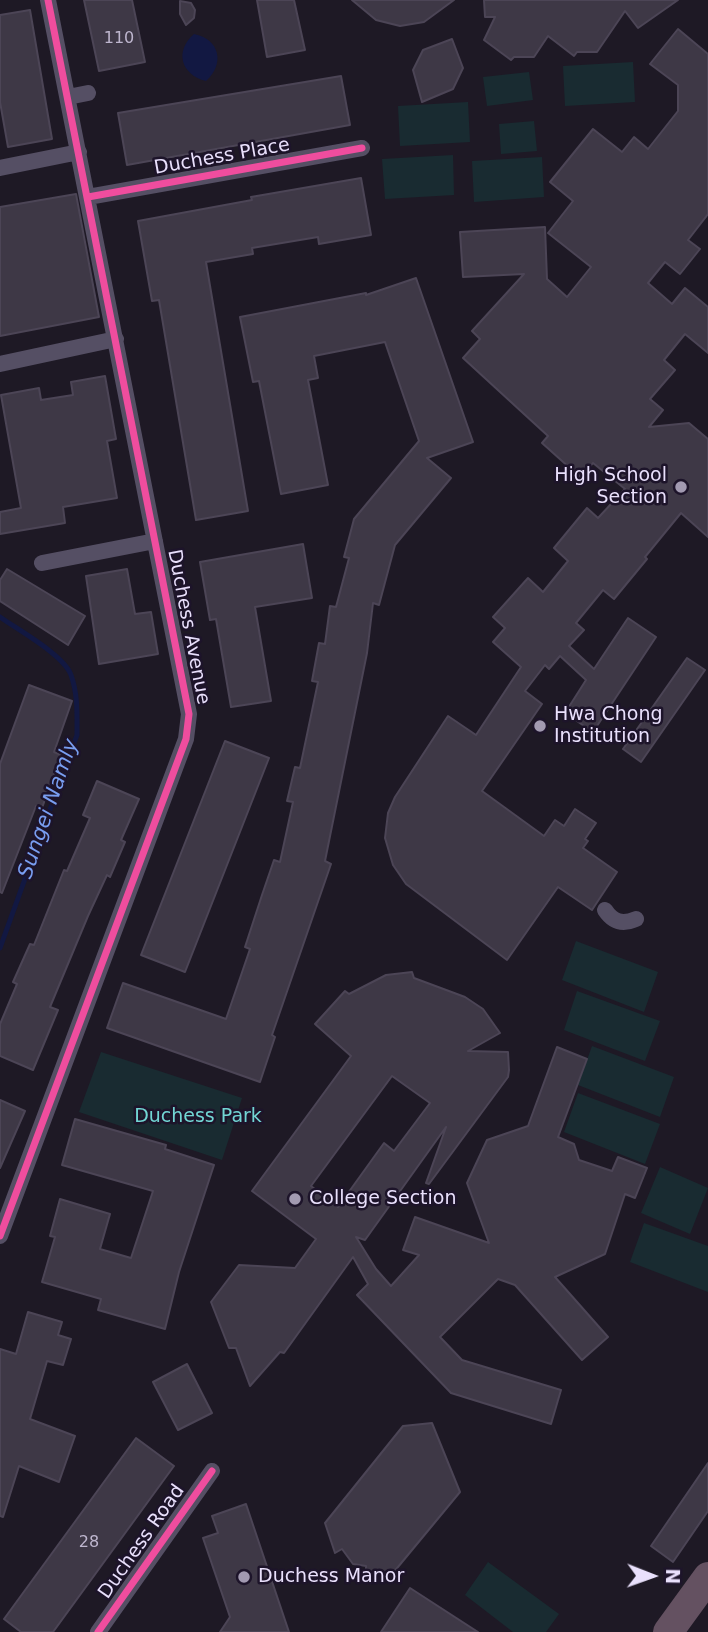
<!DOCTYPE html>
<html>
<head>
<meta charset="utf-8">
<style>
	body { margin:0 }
	#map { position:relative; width:708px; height:1632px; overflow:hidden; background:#1e1925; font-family:"DejaVu Sans",sans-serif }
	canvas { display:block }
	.north { position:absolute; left:617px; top:1541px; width:70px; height:70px; -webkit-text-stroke:5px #1d142a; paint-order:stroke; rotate:91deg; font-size:19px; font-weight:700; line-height:28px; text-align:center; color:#e9e0fc }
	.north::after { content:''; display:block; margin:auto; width:24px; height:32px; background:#e9e0fc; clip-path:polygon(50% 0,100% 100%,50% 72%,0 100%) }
</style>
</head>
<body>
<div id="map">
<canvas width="708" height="1632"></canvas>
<div class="north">N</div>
</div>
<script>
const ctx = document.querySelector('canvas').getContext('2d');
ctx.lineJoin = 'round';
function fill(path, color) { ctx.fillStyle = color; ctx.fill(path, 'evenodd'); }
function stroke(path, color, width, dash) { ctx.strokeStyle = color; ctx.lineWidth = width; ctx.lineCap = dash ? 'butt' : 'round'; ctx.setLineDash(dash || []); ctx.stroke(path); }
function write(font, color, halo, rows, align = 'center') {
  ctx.font = font + ' "DejaVu Sans",sans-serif'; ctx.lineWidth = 5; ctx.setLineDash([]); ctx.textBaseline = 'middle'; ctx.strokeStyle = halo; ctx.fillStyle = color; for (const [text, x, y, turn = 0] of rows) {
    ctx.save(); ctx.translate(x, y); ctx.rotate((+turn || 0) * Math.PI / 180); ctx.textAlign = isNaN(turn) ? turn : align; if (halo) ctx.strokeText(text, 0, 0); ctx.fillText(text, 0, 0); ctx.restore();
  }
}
fill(new Path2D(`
	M633,62l2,40 -70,4 -2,-40z
	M529,72l4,28 -46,6 -4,-29z
	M468,102l2,40 -70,4 -2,-40z
	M534,121l3,30 -36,3 -2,-30z
	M453,155l1,40 -69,4 -3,-40z
	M542,157l2,40 -70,5 -2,-41z
	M576,941l82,31 -14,40 -82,-32z
	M577,991l83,30 -15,40 -81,-31z
	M592,1046l82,31 -14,40 -82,-32z
	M101,1052l141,46 -20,62 -143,-48z
	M578,1093l82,31 -15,40 -81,-32z
	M660,1167l48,21 -18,46 -49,-21z
	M644,1223l64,23v46l-78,-30z
	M488,1562l71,52 -13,18h-33l-48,-37z`), '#192b31');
fill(new Path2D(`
	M194,34c26,5 31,30 12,47 -25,-6 -32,-30 -12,-47z`), '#121842');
stroke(new Path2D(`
	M0,617c18,13 64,38 71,58 7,19 6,40 6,60l-77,213`), '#121842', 5);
const building = new Path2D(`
	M84,0h48l13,62 -46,9z
	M257,0h37l11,50 -38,7z
	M352,0h102l-30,22 -24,4 -24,-6z
	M484,0h194l-40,28 -13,-17 -28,41h-20l-3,4 -26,-20 -14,21h-20l-3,3 -27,-20 11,-23h-10z
	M180,1l11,2 4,7 -1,8 -8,7 -6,-11z
	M30,10l22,129 -44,8 -8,-45v-87z
	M678,29l30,25v160l-20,26 12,9 -20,25 -15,-12 -17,21 24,21 13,-16 23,19v46l-23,-19 -21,26 11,10 -25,29 13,11 -14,17 40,-4 19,16v98l-27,-24 -36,44 2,2 -33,40 -11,-9 -27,33 8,7 -15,16 25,23 34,-51 28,19 -63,95 -28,-19 21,-33 -26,-24 -11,13 -4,-4 -20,26 17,13 -60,87 62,45 11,-16 9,6 11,-17 21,14 -11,16 3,2 -5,7 34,24 -25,38 -34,-23 -51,73 -101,-76 -13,-19 -8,-27 3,-25 7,-16 53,-81 28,19 45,-68 -28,-25 12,-14 -12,-11 35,-39 15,14 25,-31 -14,-13 33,-40 11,10 27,-29 -32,-26 -12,15 -39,-35 6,-7 -85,-78 17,-19 -8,-8 52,-57 -61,3 -3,-45 85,-5 2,52 20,18 24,-30 -43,-34 25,-32 -23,-19 43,-53 29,23 12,-15 14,12 30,-38v-26l-28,-21z
	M452,39l11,29 -10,21 -31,13 -9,-32 10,-20z
	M341,76l9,49 -223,40 -9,-52z
	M361,178l10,57 -52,9 -1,-7 -66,11 1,6 -47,8 42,249 -52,9 -37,-220 -7,1 -14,-80 114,-21 -1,-3z
	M76,194l23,123 -99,19v-129z
	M416,278l57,164 -46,16 24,20 -56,67 -16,60 -6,-2 -6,50 -42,208 6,3 -59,171 3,2 -15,45 -153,-54 16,-45 103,36 24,-70 -5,-2 17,-52 12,-35 6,2 13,-60 -6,-1 8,-34 5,1 18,-86 -6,-1 7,-38 6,1 5,-38 6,1 13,-49 -5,-1 10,-38 65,-78 -34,-99 -71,14 4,22 -10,2 20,105 -47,9 -22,-113 -6,1 -13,-65 126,-24v2z
	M105,376l11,63 -9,2 10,57 -54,9 2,16 -65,11v-22l21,-4 -20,-113 38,-7 2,12 32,-5 -2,-13z
	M303,544l9,54 -57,9 16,94 -40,6 -15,-88 -6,1 -10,-58z
	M7,569l78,47 -17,29 -68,-44v-21z
	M127,569l8,45 16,-2 7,42 -59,10 -13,-88z
	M687,658l18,12 -64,92 -18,-13z
	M29,685l43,16 -18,51 7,3 -19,53 -6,-2 -34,87 -2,-1v-128z
	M225,741l44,17 -84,214 -44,-17z
	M97,781l42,18 -18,41 4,2 -15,35 -3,-2 -19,41 -38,91 8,3 -25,60 -33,-14v-32l17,-40 -4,-2 17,-38 4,1 30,-75 3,1 23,-53 -7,-3z
	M412,972l2,6 51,19 18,12 17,24 -32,18 40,1 1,18 -1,7 -79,107 -3,-1 20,-56 -81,113 -9,-3 20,32 15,17 28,-31 -16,-5 12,-33 74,26 -22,-60 20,-43 41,-14 29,-79 30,12 -29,78 16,7 5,16 33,11 6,-14 29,11 -12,30 -10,-4 -20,60 -50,23 53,60 -26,23 -67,-75 -17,-6 -58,58 22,23 99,30 -10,34 -100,-31 -94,-98 11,-11 -15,-27 -69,96 -4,-1 -30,34 -14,-38h-7l-18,-46 28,-37 56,3 21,-29 -64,-48 99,-135 -36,-32 30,-33 4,3 37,-19zM392,1076l38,27 -36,48 -10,-8 -46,64 -27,-21z
	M0,1100l25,11 -25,57z
	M75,1119l91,26 -1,4 49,16 -35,107 -14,57 -67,-19 3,-11 -59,-17 13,-45 -5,-1 10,-37 50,15 -10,35 31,9 22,-67 -91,-26z
	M28,1312l34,10 -4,13 13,4 -8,26 -16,-4 -17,58 45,17 -16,46 -40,-16 -16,51 -3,-1v-167l16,5z
	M187,1364l25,49 -34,17 -25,-48z
	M432,1423l28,69 -67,81 -27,-1v-6l-13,-2 -11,-15 -7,4 -10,-30 78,-97z
	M136,1438l38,28 -121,166h-32l-17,-13z
	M708,1463v48l-35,51 -22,-16z
	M246,1504l43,128h-69l10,-15 -27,-79 15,-5 -6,-17z
	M410,1588l68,44h-97z`);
fill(building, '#3e3846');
stroke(building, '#4c4556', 2);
stroke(new Path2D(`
	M68,97l20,-4
	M0,168l79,-16
	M88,197l274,-49
	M0,364l116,-25
	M42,563l113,-22
	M605,910c8,12 17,15 31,9
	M0,1236l186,-497 3,-25 -141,-714
	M98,1632l114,-161`), '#554f64', 16);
stroke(new Path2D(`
	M668,1632l40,-55`), '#645161', 30);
stroke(new Path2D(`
	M88,197l274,-49
	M0,1236l186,-497 3,-25 -141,-714
	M98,1632l114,-161`), '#ef4d9e', 7);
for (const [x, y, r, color] of [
	[681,487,7,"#a29ab1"],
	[540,726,7,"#a29ab1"],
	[295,1199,7,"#a29ab1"],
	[244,1577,7,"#a29ab1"]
]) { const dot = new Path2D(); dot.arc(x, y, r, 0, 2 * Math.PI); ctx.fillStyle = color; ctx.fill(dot); stroke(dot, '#1d142a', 2.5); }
write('16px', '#beb6ce', null, [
	["110",119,39],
	["28",89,1543]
]);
write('19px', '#e9e0fc', '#1d142a', [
	["Duchess Place",222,157,-10],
	["Duchess Avenue",188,627,79],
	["Duchess Road",142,1542,-55]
]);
write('19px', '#e9e0fc', '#1d142a', [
	["High School",667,476,"right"],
	["Section",667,498,"right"],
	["Hwa Chong",554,715],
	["Institution",554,737],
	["College Section",309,1199],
	["Duchess Manor",258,1577]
], 'left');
write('19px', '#72d6d4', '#1d142a', [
	["Duchess Park",198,1117]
]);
write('italic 21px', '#799ef1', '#1d142a', [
	["Sungei Namly",49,809,-71]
]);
</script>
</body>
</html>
